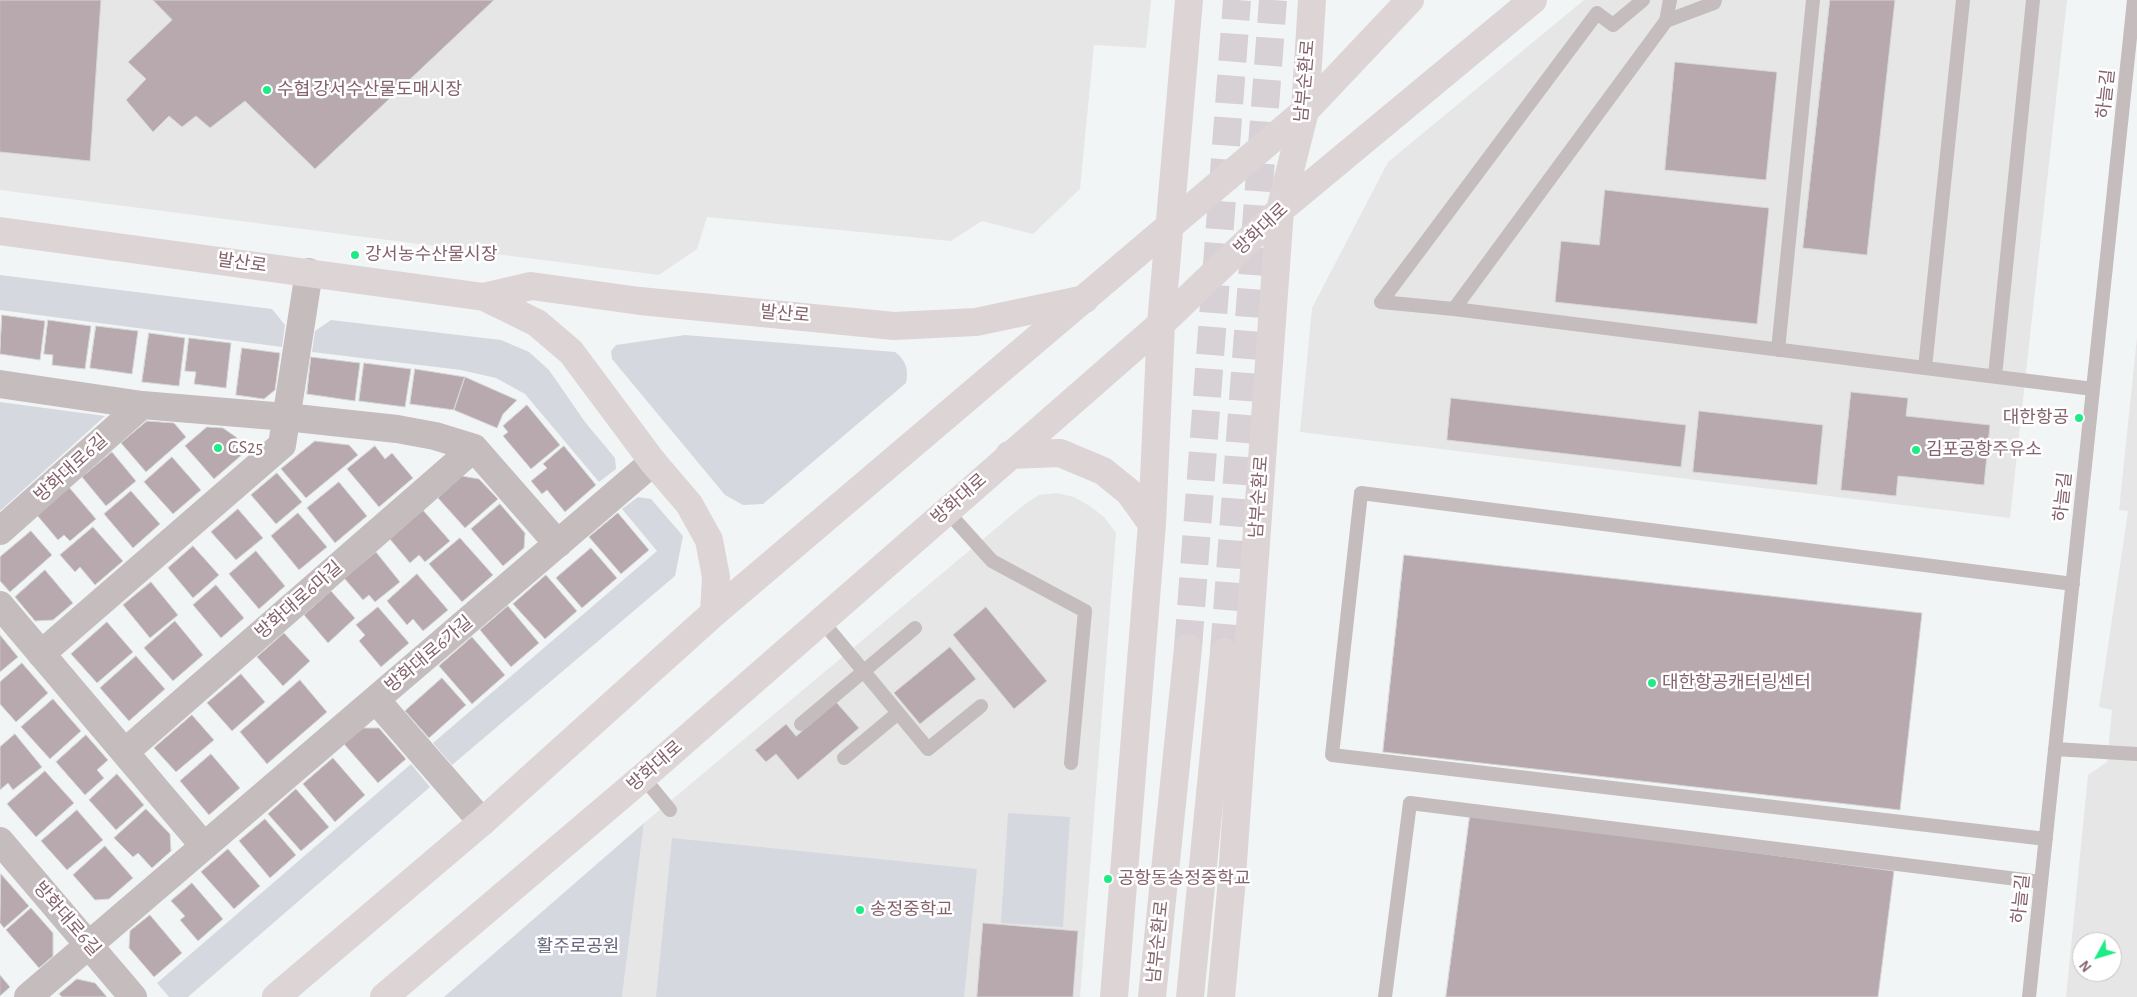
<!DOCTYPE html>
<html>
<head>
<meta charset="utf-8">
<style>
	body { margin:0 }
	#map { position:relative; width:2137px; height:997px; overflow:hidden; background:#f2f5f6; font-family:"Alegreya Sans",sans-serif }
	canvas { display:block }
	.north { position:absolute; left:2072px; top:932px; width:50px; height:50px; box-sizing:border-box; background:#fff; border:1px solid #cec1c5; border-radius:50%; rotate:231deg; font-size:14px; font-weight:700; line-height:20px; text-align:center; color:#85636d }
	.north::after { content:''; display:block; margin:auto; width:18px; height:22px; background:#1dec84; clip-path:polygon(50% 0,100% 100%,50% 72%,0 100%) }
</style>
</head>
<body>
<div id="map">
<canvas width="2137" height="997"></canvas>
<div class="north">N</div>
</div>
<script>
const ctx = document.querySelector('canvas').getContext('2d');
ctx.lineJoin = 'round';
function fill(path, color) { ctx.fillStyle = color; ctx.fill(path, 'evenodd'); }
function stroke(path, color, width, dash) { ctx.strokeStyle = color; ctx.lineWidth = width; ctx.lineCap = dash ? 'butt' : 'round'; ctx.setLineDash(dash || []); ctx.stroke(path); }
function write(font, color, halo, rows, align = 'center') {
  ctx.font = font + ' "Alegreya Sans","Noto Sans KR",sans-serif'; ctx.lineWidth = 5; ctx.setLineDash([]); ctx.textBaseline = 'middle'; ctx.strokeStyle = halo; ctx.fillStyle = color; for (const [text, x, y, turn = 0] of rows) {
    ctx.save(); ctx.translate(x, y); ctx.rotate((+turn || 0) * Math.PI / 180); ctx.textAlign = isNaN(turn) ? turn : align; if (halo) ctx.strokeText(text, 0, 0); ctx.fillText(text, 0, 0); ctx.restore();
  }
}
fill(new Path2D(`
	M0,0h1151l-5,48 -52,-3 -14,144 -47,45 -51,-13 -31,20 -244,-24 -10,32 -38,26 -659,-85z
	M1584,0h483l-57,518 -710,-86 12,-124 76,-146z
	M2137,337v660h-71l22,-222 19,-13 5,-52 -13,-3 29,-196 -9,-1zM2082,942h30v30h-30z
	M1057,493l17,4 16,9 14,11 12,16 -36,464h-458l22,-174 381,-319 14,-9z`), '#e6e6e7');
fill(new Path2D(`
	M0,275l272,34 13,16 -3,22 -282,-37z
	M331,320l170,20 28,12 20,18 36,52 30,36 1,11 -17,13 -74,-88 -29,-16 -35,-8 -149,-18 3,-21z
	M685,335l210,17c11,8 14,18 11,31l-143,121 -20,1 -18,-10 -113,-136 -1,-8 5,-6z
	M0,402l105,14 -105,95z
	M638,497l13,2 32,37 -8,40 -223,189 -19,-22 224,-192 -35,-42z
	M411,764l19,23 -242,210h-19l-12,-14z
	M1008,813l62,4 -7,110 -62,-4z
	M644,823l-22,174h-178z
	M672,838l305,31 -13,128h-308z`), '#d6d8e0');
const building = new Path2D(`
	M0,0h101l-11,161 -90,-9z
	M153,0h341l-179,169 -70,-68 -35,27 -14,-12 -14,11 -13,-11 -16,16 -27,-32 20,-21 -18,-17 44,-42z
	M1830,0h65l-28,255 -64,-7z
	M1675,62l102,10 -11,108 -101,-10z
	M1605,190l164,18 -12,116 -202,-22 6,-61 38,4z
	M2,315l43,6 -5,39 -40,-6z
	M48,320l43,6 -6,43 -33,-4 1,-10 -9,-1z
	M96,326l42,5 -6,43 -42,-6z
	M149,333l36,5 -6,48 -37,-4z
	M189,338l42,5 -5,45 -32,-4 2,-12 -11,-1z
	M242,348l38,5 -5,37 -11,9 -28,-4z
	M311,357l49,6 -5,38 -48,-7z
	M364,363l47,6 -6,38 -46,-6z
	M415,369l50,8 -11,33 -44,-6z
	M465,377l52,23 -14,14 -6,14 -43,-18z
	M1851,392l57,6 -2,18 84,9 -6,60 -86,-9 -2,20 -55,-6z
	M1451,398l235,27 -5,42 -234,-27z
	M527,405l33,40 -29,24 -28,-33 5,-4 -5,-6z
	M1699,411l124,14 -6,60 -124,-13z
	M147,421l27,2 12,14 -40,35 -25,-29z
	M207,427l16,1 13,9 8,16 -30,26 -29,-33z
	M315,441l34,4 9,10 -52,43 -25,-29z
	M375,446l10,13 7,-6 21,25 -34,29 -32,-38z
	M564,446l32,39 -31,27 -18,-22 -5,4 -11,-13 16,-13 -4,-4z
	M112,452l24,29 -30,25 -24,-29z
	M172,457l29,33 -28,24 -29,-32z
	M277,473l25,29 -26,22 -25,-29z
	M462,476l17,3 19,20 -33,29 -27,-30z
	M339,482l28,34 -32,27 -28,-35z
	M68,486l28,33 -26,22 -6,-6 -6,5 -22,-26z
	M131,491l29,33 -27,24 -29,-34z
	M500,504l25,29 -1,15 -21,18 -32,-37z
	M238,509l25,29 -27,22 -25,-28z
	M422,509l28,32 -25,21 -6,-7 -9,8 -21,-25z
	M298,513l29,34 -28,23 -28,-34z
	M618,513l31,37 -28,24 -32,-37z
	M93,527l30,34 -28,24 -15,-18 -5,5 -15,-17z
	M31,531l21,24 -42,37 -10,-11v-24z
	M460,538l33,37 -31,27 -33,-38z
	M193,546l26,29 -26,23 -25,-30z
	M591,548l26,30 -35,30 -26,-30z
	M256,551l29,35 -26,23 -30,-35z
	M376,552l24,30 -25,20 -6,-7 -6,5 -19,-22z
	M1404,555l518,58 -22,197 -517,-58z
	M45,570l28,33 -20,17 -18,1 -20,-24z
	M417,574l31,36 -25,21 -10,-12 -6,6 -20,-24z
	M546,575l31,36 -32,28 -32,-35z
	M151,582l27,33 -28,23 -27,-33z
	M216,585l28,33 -23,20 -28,-33z
	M331,591l24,27 -27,25 -24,-28z
	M508,606l31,37 -28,24 -31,-37z
	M378,607l31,36 -28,24 -22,-26 6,-6 -9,-10z
	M986,607l61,74 -33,28 -61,-74z
	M175,621l28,34 -30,26 -29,-33z
	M107,622l26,30 -36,31 -26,-29z
	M284,633l26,28 -27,25 -26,-29z
	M0,635l18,22 -18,15z
	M472,637l33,38 -33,29 -33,-38z
	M950,647l26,32 -56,45 -26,-31z
	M136,656l29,33 -36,32 -29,-33z
	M22,663l26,30 -32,29 -16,-18v-22z
	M241,674l24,28 -33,29 -25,-28z
	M442,678l24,27 -37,33 -24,-27z
	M300,680l27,32 -60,52 -27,-32z
	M53,699l28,32 -31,28 -29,-32z
	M836,702l23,26 -61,52 -22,-26 -10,8 -11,-12 31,-26 10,12z
	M192,715l22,25 -38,32 -22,-24z
	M363,728h16l27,31 -28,24 -34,-39z
	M15,734l27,33 -29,23 -5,-7 -8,7v-43z
	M86,735l22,25 -11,10 7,8 -19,17 -29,-33z
	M211,754l29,34 -31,27 -29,-34z
	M333,758l32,37 -30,27 -32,-38z
	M45,771l29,32 -38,34 -29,-33z
	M117,774l27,31 -28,25 -27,-30z
	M296,789l33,38 -28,24 -33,-37z
	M146,809l24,25 1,17 -19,17 -14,-15 -5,4 -19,-19z
	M77,810l26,30 -36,30 -26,-29z
	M1470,815l424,56 -16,126h-432z
	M265,819l31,36 -26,23 -31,-37z
	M105,846l28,32 -24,21 -14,1 -22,-25z
	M228,849l32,37 -26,23 -33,-37z
	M1,874l28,32 -25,22 -4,-5z
	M192,883l31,36 -25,22 -18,-21 5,-4 -14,-15z
	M31,908l22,25v23l-14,12 -33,-38z
	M150,915l32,38 -28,24 -25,-29 1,-17z
	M983,923l95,8 -5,66h-96z
	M0,975l10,12 -10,9z
	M77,979l18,4 12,14h-45l-3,-3z`);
fill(building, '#b8a9ae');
stroke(building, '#d5d7d7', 1);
stroke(new Path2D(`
	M1188,648l49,-648
	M1224,652l49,-652`), '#d7d0d4', 28, [28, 14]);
stroke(new Path2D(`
	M1666,21l4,-21
	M1381,302l73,7 639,80
	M1381,302l216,-289 16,12 30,-25
	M1454,309l212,-288 48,-18 1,-3
	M1778,350l35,-350
	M1925,368l38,-368
	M1995,376l38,-376
	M946,510l46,51 93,50 -14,152
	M822,621l106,128 53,-43
	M801,724l114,-96
	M2055,749l82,5
	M844,758l54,-45
	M643,777l27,33
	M2046,839l-714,-84 29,-262 712,91
	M1385,997l25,-194 631,79
	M2029,997l105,-997`), '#c5bcbe', 14);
stroke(new Path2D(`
	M0,384l142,21 144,12 111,12 38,7 39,12 84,96
	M0,531l142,-126
	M0,605l204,241
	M41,654l241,-209 27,-173
	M376,700l106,122
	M125,752l349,-304
	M0,841l133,156
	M28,997l625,-535`), '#c5bcbe', 28);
stroke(new Path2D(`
	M0,231l484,66 53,26 34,29 82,110 36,42 20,36 7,37 -2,36
	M484,297l47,-11 109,15 254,25 82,-4 109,-23`), '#ddd4d6', 28);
stroke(new Path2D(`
	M1009,455l51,-2 43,18 26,21 23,32
	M276,997l206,-175 232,-209 591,-502 105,-111
	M384,997l259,-220 518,-453 119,-114 253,-210
	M1114,997l38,-473 9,-200 28,-324
	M1152,997l36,-349
	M1190,997l34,-345
	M1221,997l10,-107 49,-680 25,-99 7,-111`), '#ddd4d6', 28);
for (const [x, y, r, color] of [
	[267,90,5,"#1dec84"],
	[355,255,5,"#1dec84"],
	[2079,418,5,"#1dec84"],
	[218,448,5,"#1dec84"],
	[1916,450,5,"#1dec84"],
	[1652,683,5,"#1dec84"],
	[1108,879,5,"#1dec84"],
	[860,910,5,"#1dec84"]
]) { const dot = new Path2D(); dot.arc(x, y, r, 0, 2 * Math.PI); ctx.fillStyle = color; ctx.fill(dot); stroke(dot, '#fff', 2); }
write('18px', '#85636d', '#fff', [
	["남부순환로",1305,81,-85],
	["하늘길",2106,94,-84],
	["방화대로",1261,229,-43],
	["발산로",242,263,8],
	["발산로",785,314,5],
	["방화대로6길",71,468,-42],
	["남부순환로",1259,497,-86],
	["하늘길",2063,497,-84],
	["방화대로",959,499,-41],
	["방화대로6마길",299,600,-41],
	["방화대로6가길",429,654,-40],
	["방화대로",655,766,-41],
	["하늘길",2021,899,-84],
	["방화대로6길",67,919,49],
	["남부순환로",1158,942,-84]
]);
write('18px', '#85636d', '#fff', [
	["수협 강서수산물도매시장",277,90],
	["강서농수산물시장",365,255],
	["대한항공",2069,418,"right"],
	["GS25",228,448],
	["김포공항주유소",1926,450],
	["대한항공캐터링센터",1662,683],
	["공항동송정중학교",1118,879],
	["송정중학교",870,910]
], 'left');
write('18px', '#64637c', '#fff', [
	["활주로공원",578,947]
]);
</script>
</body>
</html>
